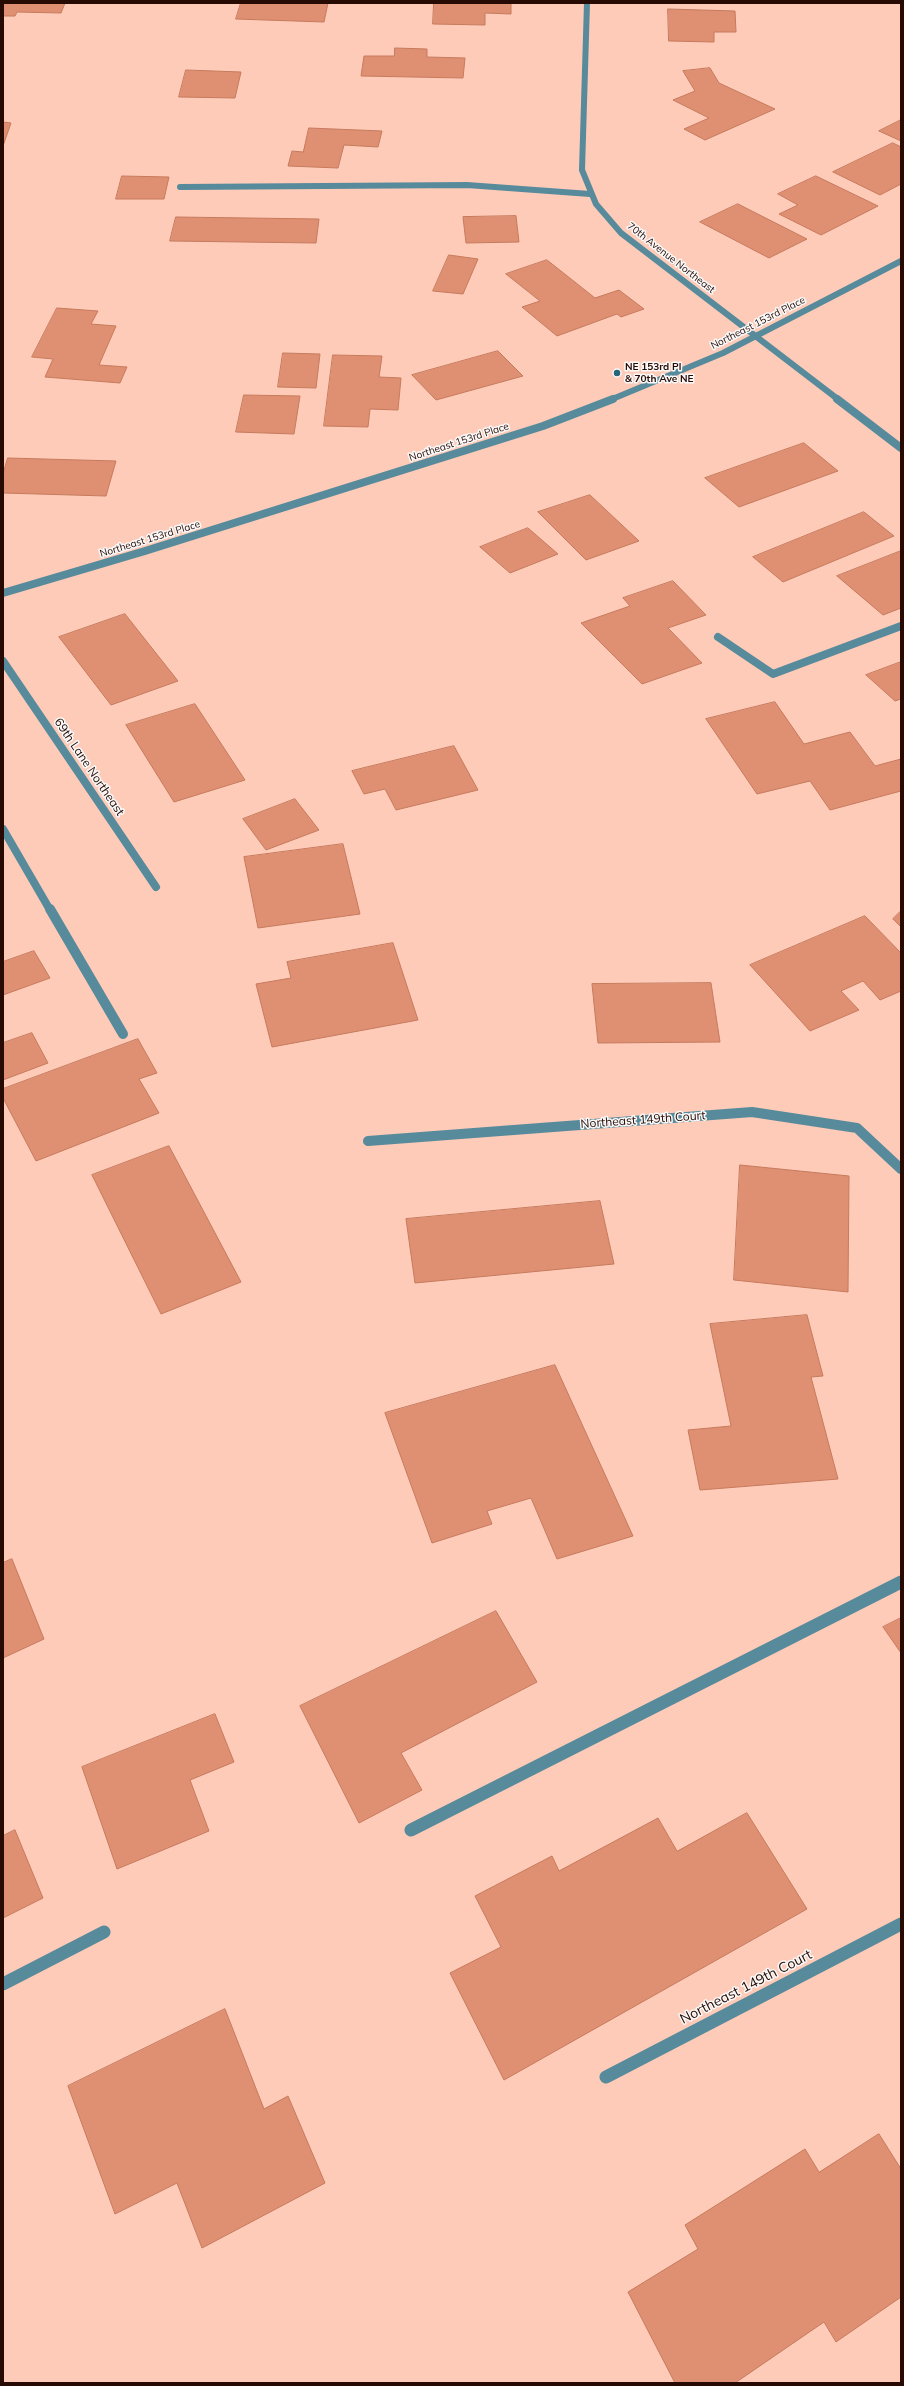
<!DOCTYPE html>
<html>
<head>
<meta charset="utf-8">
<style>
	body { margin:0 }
	#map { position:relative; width:904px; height:2386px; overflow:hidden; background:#fdcbb8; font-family:Mulish,sans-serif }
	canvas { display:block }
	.frame { position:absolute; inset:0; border:4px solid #270b02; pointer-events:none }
</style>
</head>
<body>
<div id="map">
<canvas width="904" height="2386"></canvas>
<div class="frame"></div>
</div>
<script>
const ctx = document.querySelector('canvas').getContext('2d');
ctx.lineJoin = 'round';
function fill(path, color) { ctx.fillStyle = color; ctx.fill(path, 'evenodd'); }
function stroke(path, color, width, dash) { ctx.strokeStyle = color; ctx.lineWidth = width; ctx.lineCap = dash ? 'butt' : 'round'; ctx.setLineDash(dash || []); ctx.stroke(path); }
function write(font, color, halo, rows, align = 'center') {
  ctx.font = font + ' Mulish,sans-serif'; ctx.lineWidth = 3; ctx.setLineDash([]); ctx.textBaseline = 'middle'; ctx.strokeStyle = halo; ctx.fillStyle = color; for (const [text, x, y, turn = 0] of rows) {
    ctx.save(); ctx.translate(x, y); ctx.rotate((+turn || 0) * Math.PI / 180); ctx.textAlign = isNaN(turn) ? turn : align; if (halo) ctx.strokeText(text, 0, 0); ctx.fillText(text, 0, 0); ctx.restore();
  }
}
const building = new Path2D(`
	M3,3h62l-4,10 -44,-1 -2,4h-12z
	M241,3h87l-4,19 -88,-3z
	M434,3h77v11l-26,-1v12l-52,-1z
	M668,9l67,2 1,21h-22v10l-45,-1z
	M395,48l32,1v8l38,1 -2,20 -102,-2 3,-20h30z
	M710,68l9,15 56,26 -70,31 -21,-11 25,-11 -36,-18 22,-9 -12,-20z
	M186,70l55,2 -6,26 -56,-1z
	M901,120v21l-22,-10z
	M3,122l8,1 -8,23z
	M309,128l73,3 -4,16 -34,-2 -6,23 -50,-2 4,-15 11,1z
	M893,143l8,4v37l-21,11 -47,-23z
	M122,176l47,1 -5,22h-48z
	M816,176l62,30 -57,29 -42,-21 19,-9 -20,-11z
	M738,204l69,35 -38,19 -69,-36z
	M516,216l3,26 -53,1 -3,-26z
	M176,217l143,2 -3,24 -146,-2z
	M449,255l29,4 -15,35 -30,-3z
	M547,260l48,38 24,-8 25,19 -23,8 -4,-3 -60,22 -35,-29 18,-6 -34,-27z
	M57,308l41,3 -7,13 25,2 -17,39 28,2 -7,16 -75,-6 8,-18 -21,-2z
	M498,351l25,25 -87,24 -24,-25z
	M283,353l37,1 -4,34 -38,-1z
	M333,355l49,1 -3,21 22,1 -3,32 -28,-1 -2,18 -44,-1z
	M244,395l56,1 -6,38 -58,-2z
	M804,443l34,28 -99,36 -34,-29z
	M8,458l108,3 -10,35 -103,-3v-19z
	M590,495l49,46 -53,19 -48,-48z
	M864,512l30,24 -111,46 -30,-25z
	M528,528l30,26 -48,19 -30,-26z
	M901,551v57l-18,7 -46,-39z
	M673,581l33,34 -38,13 34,35 -60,21 -61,-61 49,-17 -7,-8z
	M125,614l53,67 -67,24 -52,-68z
	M901,662v37l-6,2 -29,-26z
	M775,702l29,42 46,-12 25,34 26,-7v32l-71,19 -20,-29 -53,13 -51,-75z
	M195,704l50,76 -71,22 -48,-77z
	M454,746l24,44 -82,20 -11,-21 -21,5 -12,-23z
	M295,799l24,31 -53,20 -23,-31z
	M343,844l17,70 -102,14 -14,-71z
	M901,911v16l-8,-8z
	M865,916l36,37v38l-21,9 -17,-19 -22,10 18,19 -49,21 -60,-66z
	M393,943l25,77 -146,27 -16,-63 35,-6 -4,-16z
	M34,951l16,27 -47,17v-33z
	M711,983l9,59 -122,1 -6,-59z
	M32,1033l16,30 -45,17v-37z
	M138,1039l19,34 -18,6 20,34 -123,48 -33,-63v-9z
	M169,1146l72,136 -80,32 -69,-139z
	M740,1165l109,11 -1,116 -114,-12z
	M600,1201l14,63 -199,19 -9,-64z
	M807,1315l16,61 -12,1 27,102 -138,11 -12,-60 43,-4 -21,-102z
	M555,1365l78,171 -76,23 -26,-61 -44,13 5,13 -60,19 -47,-130z
	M12,1559l32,80 -41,19v-95z
	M496,1611l41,71 -136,71 21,37 -63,33 -59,-117z
	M901,1618v35l-18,-26z
	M215,1714l19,48 -44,18 19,51 -92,38 -35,-102z
	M747,1813l60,96 -303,171 -54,-107 51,-26 -26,-51 77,-40 7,15 99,-53 19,33z
	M15,1830l28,68 -40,20v-82z
	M225,2009l39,100 24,-13 37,87 -123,65 -25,-65 -62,31 -47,-128z
	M879,2134l22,35v128l-65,45 -12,-20 -89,61h-60l-47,-91 70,-43 -13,-24 120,-76 14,23z`);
fill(building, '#df9073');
stroke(building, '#c77a5d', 1);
stroke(new Path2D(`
	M180,187l287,-2 123,9`), '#578a9b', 6);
stroke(new Path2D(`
	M3,829l47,81`), '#578a9b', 8);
stroke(new Path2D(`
	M50,909l73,125`), '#578a9b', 10);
stroke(new Path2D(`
	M3,1984l101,-52`), '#578a9b', 13);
stroke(new Path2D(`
	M587,3l-5,167 14,34 25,29 218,167`), '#578a9b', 6);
stroke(new Path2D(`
	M837,399l64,49
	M718,637l55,37 128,-48
	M3,661l153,226`), '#578a9b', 8);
stroke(new Path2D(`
	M368,1141l384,-29 105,16 44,41`), '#578a9b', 10);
stroke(new Path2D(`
	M411,1830l490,-248
	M606,2077l295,-153`), '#578a9b', 13);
stroke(new Path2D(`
	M610,400l113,-47 178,-92`), '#578a9b', 6);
stroke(new Path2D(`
	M3,593l142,-42 398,-125 70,-27`), '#578a9b', 8);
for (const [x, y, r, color] of [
	[617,373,4,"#25667a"]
]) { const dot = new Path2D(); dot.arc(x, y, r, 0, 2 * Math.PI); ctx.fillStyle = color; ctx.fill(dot); stroke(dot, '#f9f9f9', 1.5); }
write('10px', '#270b02', '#f9f9f9', [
	["70th Avenue Northeast",671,258,38],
	["Northeast 153rd Place",758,323,-27],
	["Northeast 153rd Place",459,442,-18],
	["Northeast 153rd Place",150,539,-17]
]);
write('bold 10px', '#270b02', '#f9f9f9', [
	["NE 153rd Pl",625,367],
	["& 70th Ave NE",625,379]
], 'left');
write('12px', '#270b02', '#f9f9f9', [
	["69th Lane Northeast",89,767,56],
	["Northeast 149th Court",643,1120,-4]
]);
write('14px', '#270b02', '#f9f9f9', [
	["Northeast 149th Court",746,1987,-27]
]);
</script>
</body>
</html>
